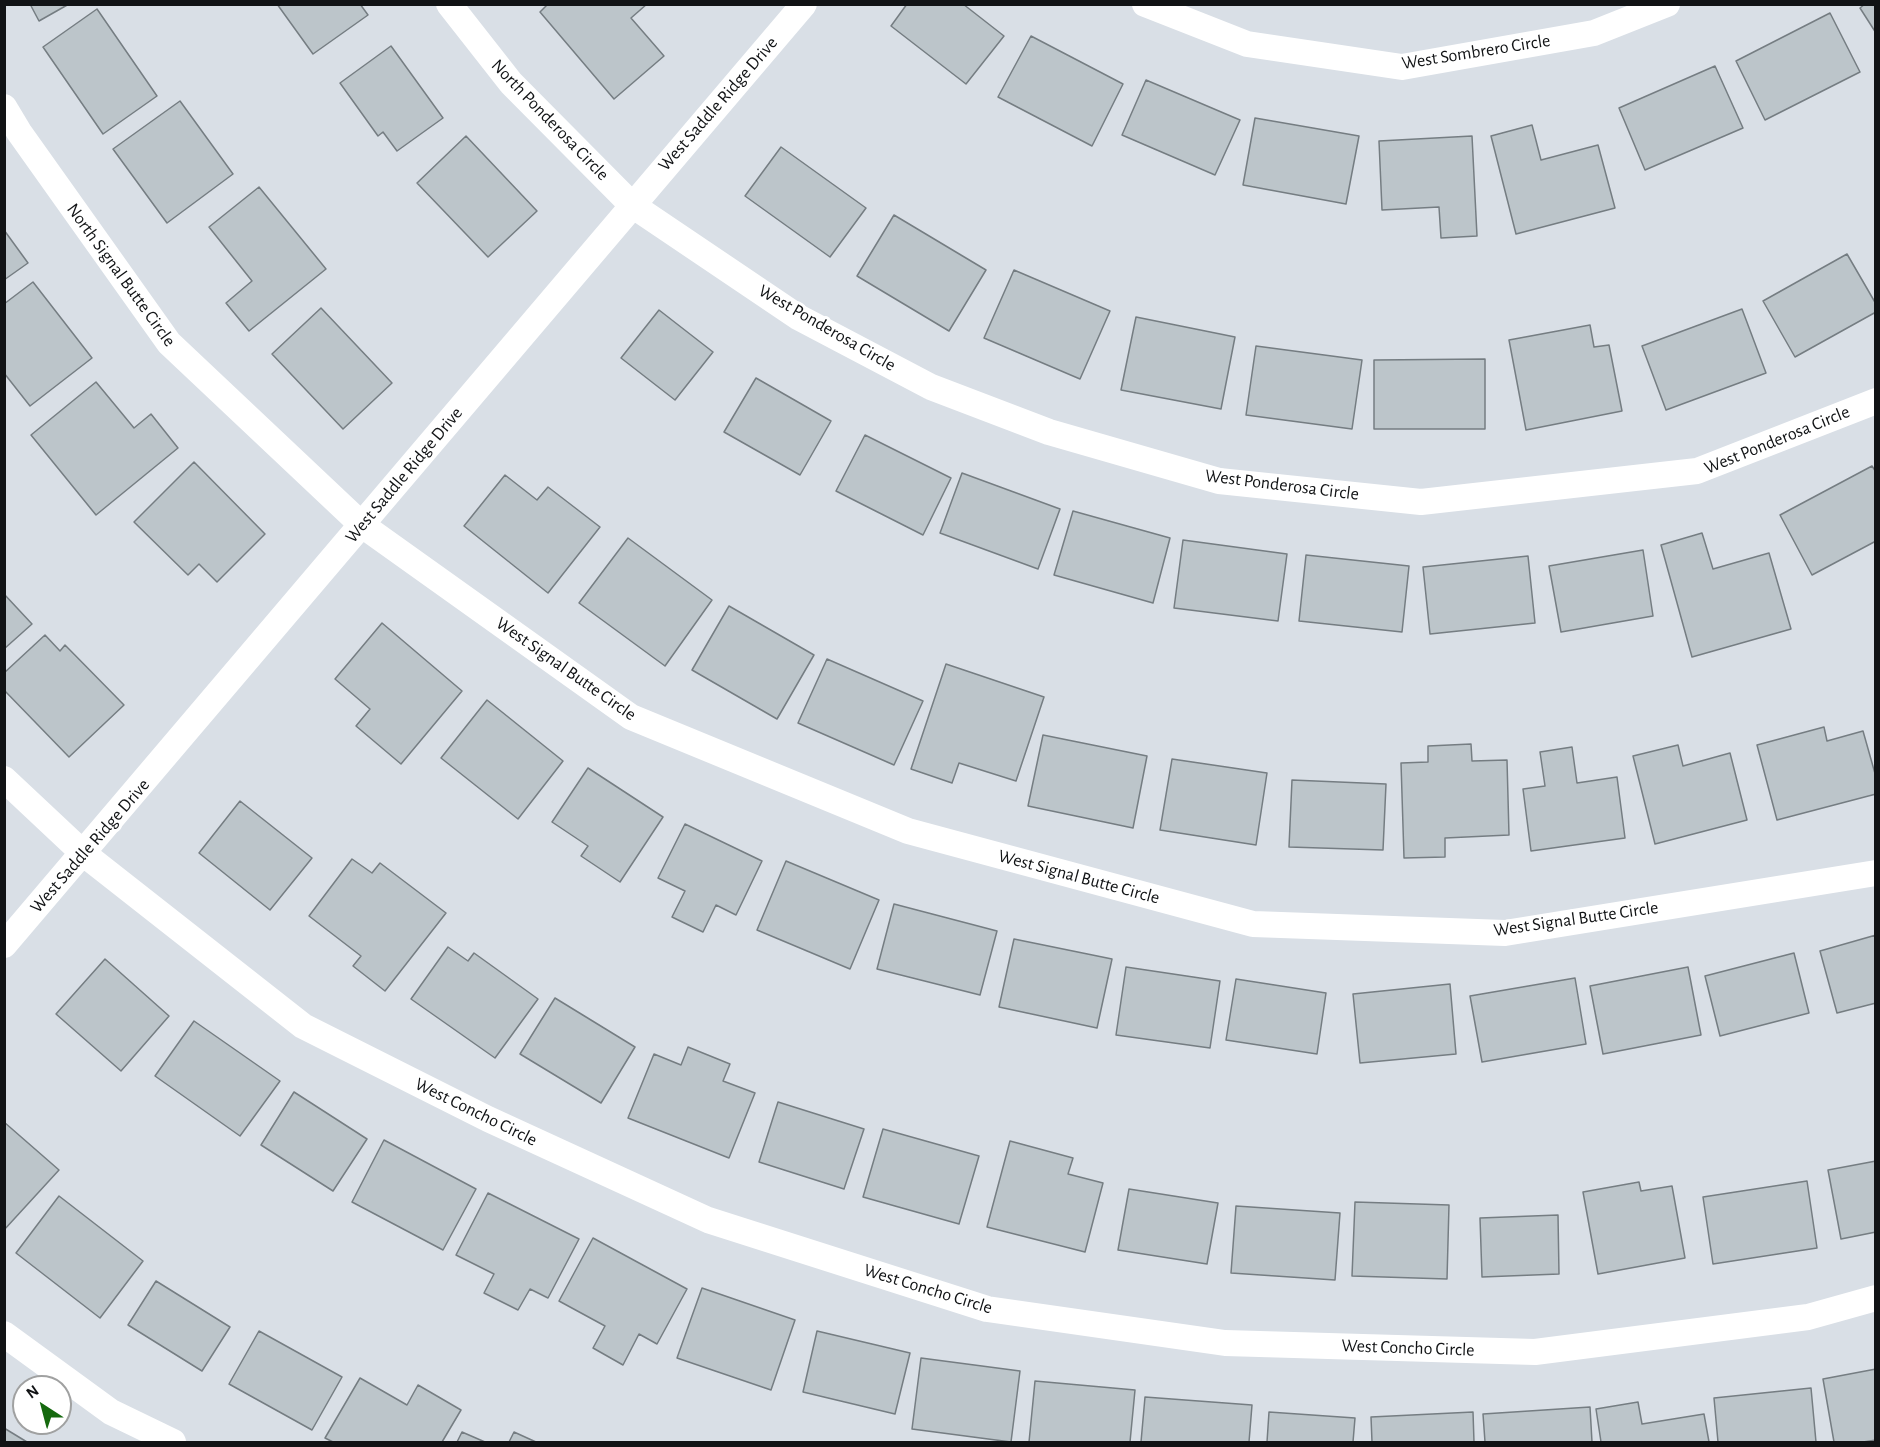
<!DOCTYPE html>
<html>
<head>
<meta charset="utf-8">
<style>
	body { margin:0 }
	#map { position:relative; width:1880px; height:1447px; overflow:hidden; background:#d9dfe6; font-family:"Alegreya Sans",sans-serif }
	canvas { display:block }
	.frame { position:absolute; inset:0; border:6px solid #111315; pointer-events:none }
	.north { position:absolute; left:12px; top:1375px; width:60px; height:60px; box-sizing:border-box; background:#fff; border:2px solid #a0a1a1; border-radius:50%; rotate:324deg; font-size:16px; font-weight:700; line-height:24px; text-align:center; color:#111315 }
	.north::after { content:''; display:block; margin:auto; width:21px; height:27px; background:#15690e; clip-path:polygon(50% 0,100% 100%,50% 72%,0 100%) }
</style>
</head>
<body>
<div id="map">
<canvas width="1880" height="1447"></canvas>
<div class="frame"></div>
<div class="north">N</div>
</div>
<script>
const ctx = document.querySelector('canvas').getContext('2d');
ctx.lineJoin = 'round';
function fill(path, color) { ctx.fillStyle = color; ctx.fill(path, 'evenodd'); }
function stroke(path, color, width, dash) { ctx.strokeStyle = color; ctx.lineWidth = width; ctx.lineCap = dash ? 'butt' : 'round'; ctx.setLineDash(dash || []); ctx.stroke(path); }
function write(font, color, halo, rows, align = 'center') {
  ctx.font = font + ' "Alegreya Sans",sans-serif'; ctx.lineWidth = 6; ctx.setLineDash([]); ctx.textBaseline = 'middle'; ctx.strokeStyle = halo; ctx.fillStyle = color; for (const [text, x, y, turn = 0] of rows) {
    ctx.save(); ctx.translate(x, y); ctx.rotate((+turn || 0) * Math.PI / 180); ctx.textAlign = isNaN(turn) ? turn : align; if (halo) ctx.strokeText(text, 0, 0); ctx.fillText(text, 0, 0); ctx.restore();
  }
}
const building = new Path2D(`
	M30,4h39l-30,17z
	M277,4h83l8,11 -55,39z
	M548,4h99l-16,14 33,38 -50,43 -74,-87z
	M907,4h56l41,32 -38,48 -75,-58z
	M1865,4h11v29l-16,-25z
	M97,9l60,87 -54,38 -60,-87z
	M1830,13l30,59 -95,48 -29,-59z
	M1031,36l92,48 -31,62 -94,-49z
	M391,46l52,72 -46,33 -14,-19 -5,4 -38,-53z
	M1715,66l28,62 -98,42 -26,-62z
	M1146,80l94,40 -25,55 -93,-40z
	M180,101l53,73 -66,49 -54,-74z
	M1255,118l104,18 -13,68 -103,-19z
	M1532,125l9,35 57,-15 17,63 -99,26 -25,-98z
	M466,136l71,75 -49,46 -71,-74z
	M1472,136l5,100 -36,2 -2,-31 -57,3 -3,-69z
	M781,147l85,61 -36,49 -85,-61z
	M259,187l67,82 -77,62 -23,-28 26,-22 -43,-54z
	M894,215l92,55 -37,61 -92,-55z
	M4,230l24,33 -24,17z
	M1847,254l29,50v8l-81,45 -32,-56z
	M1014,270l96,41 -30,68 -96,-41z
	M33,282l59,76 -62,48 -26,-33v-69z
	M321,308l71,75 -49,46 -71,-75z
	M1742,309l24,64 -100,37 -24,-64z
	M659,310l54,42 -38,48 -54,-42z
	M1136,317l99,20 -14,72 -100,-19z
	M1590,325l4,22 15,-2 13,66 -96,19 -17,-90z
	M1256,346l106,14 -10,69 -106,-14z
	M1485,359v70h-111v-69z
	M756,378l75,43 -31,54 -76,-43z
	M96,382l38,46 17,-14 27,34 -82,67 -65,-80z
	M865,435l86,43 -28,57 -87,-44z
	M194,462l71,72 -48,48 -18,-18 -11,11 -54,-53z
	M1872,466l4,6v69l-64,34 -32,-60z
	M962,473l98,36 -22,60 -98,-36z
	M505,475l32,25 11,-13 52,40 -52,66 -84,-67z
	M1073,511l97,27 -17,65 -99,-28z
	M1702,533l11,36 56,-16 22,76 -99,28 -31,-112z
	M628,538l84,62 -47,66 -86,-63z
	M1183,540l104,14 -9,67 -104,-13z
	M1643,550l10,66 -92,16 -12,-66z
	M1306,555l103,11 -7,66 -103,-11z
	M1528,556l7,67 -105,11 -7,-67z
	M4,594l28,30 -28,25z
	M729,606l85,49 -37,64 -85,-49z
	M382,623l80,68 -61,73 -45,-38 14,-17 -35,-30z
	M45,635l15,16 5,-6 59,60 -55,52 -65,-67v-17z
	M827,659l96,42 -29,64 -96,-42z
	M946,664l98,33 -28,84 -57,-18 -7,20 -41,-14z
	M487,700l76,61 -45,58 -77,-61z
	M1824,727l3,14 36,-10 13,46v17l-99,26 -20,-75z
	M1043,735l104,21 -14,72 -105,-22z
	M1471,744l1,17 35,-1 2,75 -64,3v19l-41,1 -3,-95 27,-1v-16z
	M1678,745l5,21 47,-13 17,67 -92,24 -22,-88z
	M1572,747l5,36 40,-6 8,61 -94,13 -8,-62 22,-3 -5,-34z
	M1172,759l95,14 -11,72 -96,-15z
	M588,768l75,49 -43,65 -39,-26 7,-10 -36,-24z
	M1292,780l94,4 -3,66 -94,-3z
	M240,801l72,57 -42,52 -71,-57z
	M685,824l77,37 -26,54 -20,-10 -13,27 -31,-15 13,-26 -27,-13z
	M352,859l20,14 8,-10 66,50 -61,78 -32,-25 8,-10 -52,-40z
	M786,861l93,39 -29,69 -93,-39z
	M894,904l103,27 -17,64 -103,-26z
	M1876,935v68l-39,10 -17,-62z
	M1014,939l98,20 -15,69 -98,-21z
	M448,947l20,14 6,-8 64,46 -43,59 -84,-59z
	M1794,953l15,60 -89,23 -15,-60z
	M105,959l64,57 -48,55 -65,-57z
	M1126,967l94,14 -10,67 -94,-13z
	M1688,967l13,68 -98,19 -13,-68z
	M1575,978l11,66 -104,18 -12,-66z
	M1236,979l90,14 -9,61 -91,-14z
	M1450,984l6,70 -96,9 -7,-69z
	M555,998l80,49 -34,56 -81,-49z
	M194,1021l86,60 -40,55 -85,-60z
	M688,1047l42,17 -7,17 32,12 -26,65 -101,-40 26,-64 27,11z
	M294,1092l73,47 -34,52 -72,-46z
	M778,1102l86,27 -20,60 -85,-27z
	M4,1122l55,48 -55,60z
	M883,1129l96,27 -20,68 -96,-27z
	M384,1140l92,49 -33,61 -91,-48z
	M1010,1141l63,17 -5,16 35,9 -18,69 -98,-25z
	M1876,1161v71l-35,7 -13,-69z
	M1807,1181l10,67 -104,16 -10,-67z
	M1639,1182l2,9 31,-5 13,72 -87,16 -15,-82z
	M1129,1189l89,14 -11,61 -89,-14z
	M488,1193l91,46 -31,59 -18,-9 -12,21 -34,-17 10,-19 -38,-19z
	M59,1196l84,65 -43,57 -84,-65z
	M1355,1202l94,3 -2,74 -95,-3z
	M1236,1206l104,7 -5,67 -104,-7z
	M1558,1215l1,59 -77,3 -2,-59z
	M593,1238l94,51 -30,55 -18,-10 -16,31 -30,-17 12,-22 -46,-25z
	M156,1281l74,46 -28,44 -74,-46z
	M702,1288l93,32 -24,70 -94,-32z
	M259,1331l83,46 -30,53 -83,-46z
	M817,1331l93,22 -15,61 -92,-22z
	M921,1358l99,13 -9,71 -99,-13z
	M1876,1369v71l-13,2h-29l-11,-63z
	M360,1378l47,27 11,-20 43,25 -19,32h-109l-8,-4z
	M1035,1381l100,9 -5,52h-101z
	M1811,1388l5,54h-98l-4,-44z
	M1145,1397l107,8 -3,37h-108z
	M1638,1402l4,22 62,-10 5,28h-108l-5,-33z
	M1590,1407l2,35h-107l-2,-28z
	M1269,1412l86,6 -2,24h-86z
	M1473,1412l1,30h-102l-1,-25z
	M4,1428l23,14h-23z
	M462,1432l23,10h-28z
	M514,1432l22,10h-27z`);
fill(building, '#bcc5ca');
stroke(building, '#757d82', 1.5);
stroke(new Path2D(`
	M449,4l62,79 121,122 166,112 133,70 118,45 170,49 202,21 276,-31 179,-70
	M1145,4l102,40 155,23 192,-34 73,-29
	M4,107l15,25 150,211 193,182 269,192 277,114 345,93 252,9 371,-60
	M4,779l80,75 219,172 185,93 220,101 279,89 238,34 310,9 273,-35 68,-19
	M4,945c269,-312 531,-629 800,-941
	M4,1334l107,78 62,30`), '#fff', 26);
write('18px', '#111315', '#fff', [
	["West Sombrero Circle",1476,52,-9],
	["West Saddle Ridge Drive",718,104,-49],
	["North Ponderosa Circle",550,120,46],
	["North Signal Butte Circle",121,275,54],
	["West Ponderosa Circle",827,328,30],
	["West Ponderosa Circle",1777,440,-22],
	["West Saddle Ridge Drive",404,475,-50],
	["West Ponderosa Circle",1282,485,7],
	["West Signal Butte Circle",566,669,35],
	["West Saddle Ridge Drive",90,846,-49],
	["West Signal Butte Circle",1079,877,15],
	["West Signal Butte Circle",1576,919,-8],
	["West Concho Circle",476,1112,26],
	["West Concho Circle",928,1289,17],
	["West Concho Circle",1408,1348,2]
]);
</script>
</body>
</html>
